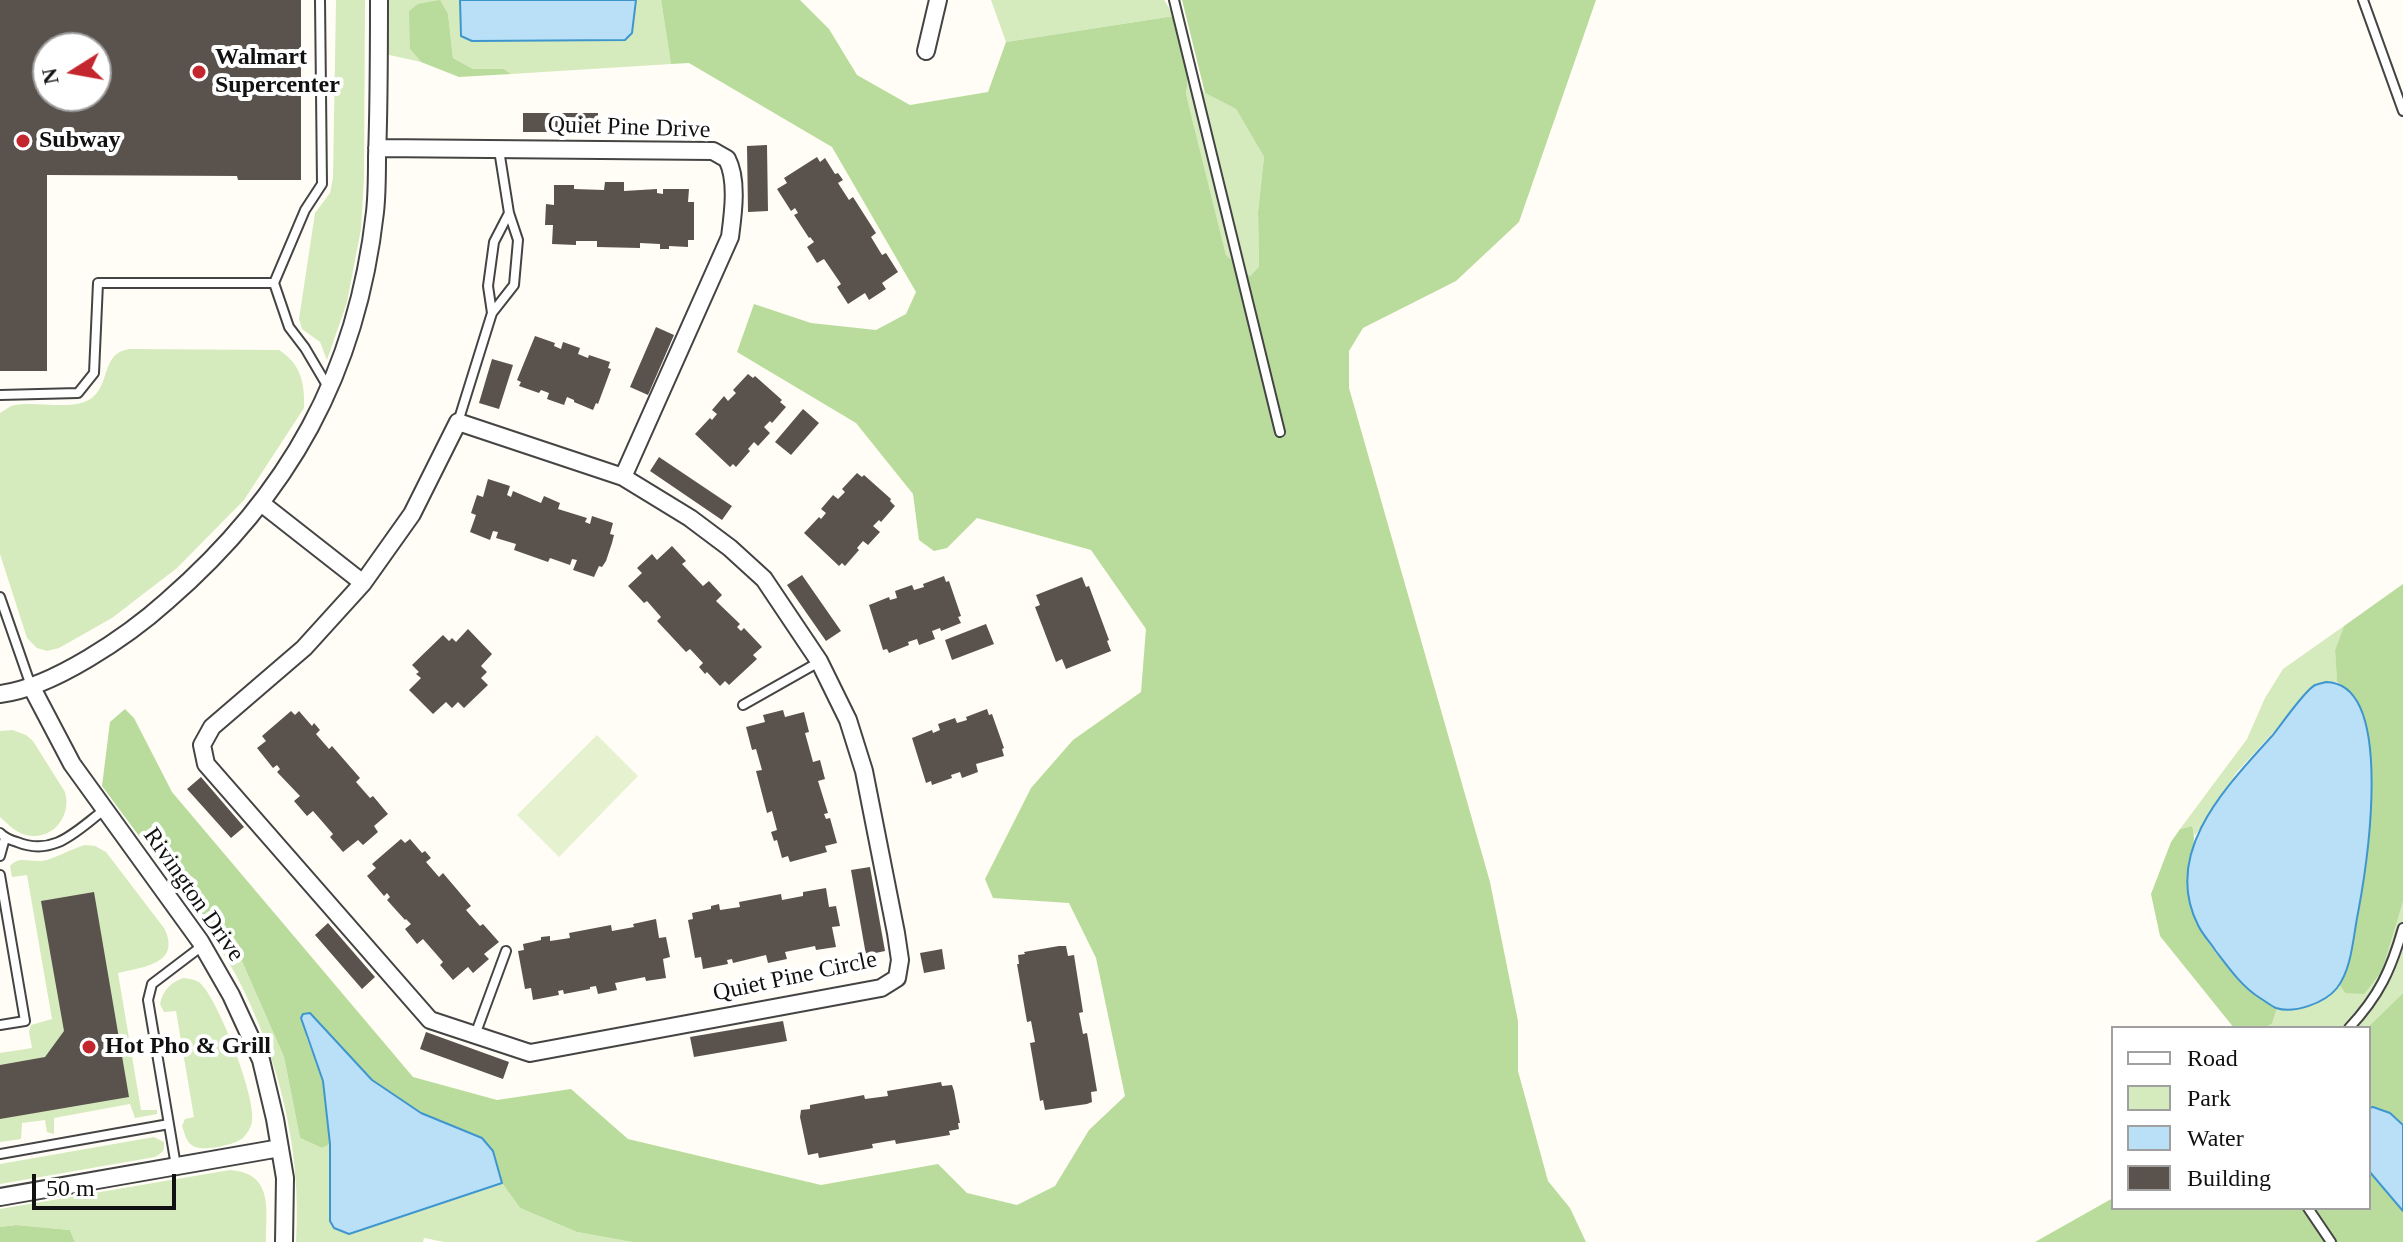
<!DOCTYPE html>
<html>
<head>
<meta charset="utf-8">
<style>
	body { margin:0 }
	#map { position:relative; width:2403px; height:1242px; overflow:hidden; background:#fffdf5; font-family:"Times New Roman",serif }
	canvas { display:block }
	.legend { position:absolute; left:2111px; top:1026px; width:260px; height:184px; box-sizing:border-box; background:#fff; border:2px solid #a0a0a0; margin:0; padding:10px 14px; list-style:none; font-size:24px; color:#111 }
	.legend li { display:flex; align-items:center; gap:16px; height:40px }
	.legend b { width:40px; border:2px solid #a0a0a0 }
	.north { position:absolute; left:32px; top:32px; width:80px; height:80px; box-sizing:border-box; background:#fff; border:2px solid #a0a0a0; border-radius:50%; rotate:259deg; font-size:22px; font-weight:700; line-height:32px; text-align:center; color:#111 }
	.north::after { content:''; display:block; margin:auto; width:28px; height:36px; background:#c4262e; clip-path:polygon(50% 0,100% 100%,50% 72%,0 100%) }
	.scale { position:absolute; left:32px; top:1174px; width:144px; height:36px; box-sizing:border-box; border:4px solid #111; border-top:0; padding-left:10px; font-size:24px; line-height:28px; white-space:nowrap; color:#111; -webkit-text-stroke:6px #fff; paint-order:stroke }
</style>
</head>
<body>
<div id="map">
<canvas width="2403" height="1242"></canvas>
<ul class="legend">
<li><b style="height:10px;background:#fff"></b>Road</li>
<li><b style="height:22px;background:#d5ebbd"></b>Park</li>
<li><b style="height:22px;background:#b9e0f7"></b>Water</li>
<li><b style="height:22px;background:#5a524d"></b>Building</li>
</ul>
<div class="north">N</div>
<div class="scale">50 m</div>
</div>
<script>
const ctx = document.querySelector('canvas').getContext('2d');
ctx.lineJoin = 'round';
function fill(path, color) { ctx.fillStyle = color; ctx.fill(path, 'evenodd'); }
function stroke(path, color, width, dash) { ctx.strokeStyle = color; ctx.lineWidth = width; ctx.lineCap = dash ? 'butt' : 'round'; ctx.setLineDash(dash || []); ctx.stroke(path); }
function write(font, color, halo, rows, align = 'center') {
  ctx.font = font + ' "Times New Roman",serif'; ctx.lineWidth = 8; ctx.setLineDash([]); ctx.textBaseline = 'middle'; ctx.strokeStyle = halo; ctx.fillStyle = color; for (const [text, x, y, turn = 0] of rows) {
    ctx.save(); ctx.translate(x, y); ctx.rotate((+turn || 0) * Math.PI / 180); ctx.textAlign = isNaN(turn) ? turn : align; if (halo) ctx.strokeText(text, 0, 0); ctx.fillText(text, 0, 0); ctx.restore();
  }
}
fill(new Path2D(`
	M336,0h29l-1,179 -3,50 -14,73 -20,58 -7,-18 -18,-13 -3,-10 16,-106 15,-20 3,-15z
	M385,0h276l10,64 -160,10 -7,-5h-31l-20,-11 -5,-44 -38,35 11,13 -36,-8z
	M991,0h173l10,16 -168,26z
	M1189,70l16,23 31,16 28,48 -6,55 1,56 -9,8 -24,-21 -40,-161z
	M129,349l150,1c22,14 26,33 25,58l-60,92 -67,68 -65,50 -53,30 -12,3 -10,-3 -10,-10 -27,-84v-141c4,-2 7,-5 11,-7 22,-7 63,7 82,-9 18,-16 8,-43 36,-48z
	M2344,626l-9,24 2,32h-11l-14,4 -20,26 -56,61 -41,63 -3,-10 -12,3 67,-90 18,-41 18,-29z
	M13,730l13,5 7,6 32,51c7,25 -13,49 -39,43 -10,-2 -18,-11 -26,-18v-86z
	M85,845l10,1 11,6 58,76c18,36 -21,39 -46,45l23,137h16v4l-22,4 -5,-14 -76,14v16l-7,-2 -2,-12 -23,3 -1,16 -21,3v-89l32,-5 -3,-16 2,-7 21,-6 -25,-144 -15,2 -2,-11c9,-10 19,-4 31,-5 15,-2 29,-12 44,-16z
	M179,890l62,69 43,98 16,81 22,10 8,-4 1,38 18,52 153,-51 18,25 57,24 55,10h-188l-20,-4 -1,4h-127c6,-92 -17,-184 -59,-265 -16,-30 -39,-58 -58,-87z
	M2403,902v91l-36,35h-104l9,-4 5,-16 21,1 38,-19 3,-6 6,9 37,-22z
	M183,978c7,1 12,1 17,5 18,16 57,116 52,139 -1,5 -5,12 -9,16 -9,7 -37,13 -48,9 -9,-4 -10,-13 -13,-21l3,-7 9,-2 -18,-106 -12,1 -4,-8c3,-14 10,-21 23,-26z
	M154,1137l10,5c1,9 -2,11 -9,15l-155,27v-20z
	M230,1170c44,3 36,40 36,72h-191l-5,-12 -54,-5 -16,2v-18z`), '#d5ebbd');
fill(new Path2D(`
	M440,0l8,14 5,44 20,11h31l7,5 -52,3 -38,-15 -11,-13 -1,-38 9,-7z
	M661,0h139l29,29 28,46 53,30 78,-13 18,-50 168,-26 15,54 -3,24 40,161 24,21 9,-9 -1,-55 6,-55 -28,-48 -31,-16 -23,-93h414l-77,222 -63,59 -93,47 -14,23v37l141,494 28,139v50l30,110 22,27 16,34h-954l-55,-10 -57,-24 -18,-25 -9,-32 -11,-13 -61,-25 -49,-33 -63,-67 -3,23 17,45 7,63 -8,4 -22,-10 -16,-81 -43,-98 -62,-69 -77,-104 8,-64 15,-13 9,9 38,74 241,285 84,23 74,-11 57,50 193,46 117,-21 29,29 50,12 38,-19 34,-56 36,-34 -29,-138 -27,-55 -76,-5 -8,-19 46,-91 42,-48 68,-48 5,-63 -55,-79 -114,-32 -30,30 -13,3 -15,-11 -6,-46 -57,-71 -119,-71 17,-48 57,19 65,7 30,-16 10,-22 -84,-145 -143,-84 -18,1z
	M2403,584v318l-21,69 -18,23 -19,-1 -6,-9 8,-15c12,-63 55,-246 -10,-287l-2,-32 9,-24z
	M2192,826c6,16 -4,32 -3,48 0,10 -1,22 2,31 10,40 52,82 86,103l-5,16 -9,4h-29l-74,-92 -9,-42 20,-52 9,-13z
	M2403,993v132c-10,-9 -20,-19 -34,-17v-80h-2z
	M2369,1171l34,40v31h-368l78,-44v10h256z
	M16,1225l54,5 5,12h-75v-15z`), '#b9dc9c');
fill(new Path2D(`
	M597,735l41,41 -79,81 -42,-42z`), '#e6f2cf');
const water = new Path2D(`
	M460,0h176l-4,33 -7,7 -153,1 -11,-5z
	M2326,682c71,1 40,188 32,231 -5,24 -6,56 -21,75 -12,15 -43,26 -61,20 -5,-2 -11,-7 -16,-10 -18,-11 -32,-31 -45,-48 -5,-8 -13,-16 -17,-25 -37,-73 29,-139 74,-189 9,-11 33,-46 43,-51 3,-1 7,-2 11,-3z
	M310,1013l62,67 49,33 61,25 11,13 9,32 -153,51 -15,-6 -4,-7v-77l-7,-63 -22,-63 2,-4z
	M2373,1107l17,6 13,12v86l-34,-40v-63z`);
fill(water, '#b9e0f7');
stroke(water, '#3f96cf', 2);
fill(new Path2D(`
	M0,0h301v180h-63l-1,-4 -190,-1v196h-47zM48,48h48v48h-48z
	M523,113h75v19h-75z
	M767,145l1,66 -20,1 -1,-66z
	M817,157l3,5 5,-4 10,16 3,-1 5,7 -5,3 11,17 4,-3 23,36 -5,4 11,18 4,-2 12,19 -16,11 4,6 -17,11 -4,-7 -17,11 -11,-17 4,-3 -17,-25 -7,4 -10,-16 7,-5 -4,-5 -1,1 -15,-23 4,-2 -3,-5 -4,3 -14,-22 10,-6 -3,-5z
	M605,182h19v9l33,-2v4l6,1v-5h26l-1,13h6v38h-6v7l-19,-1v3h-9v-5l-20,-1v5l-43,-1v-6h-21v4l-24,-1 1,-19h-8l1,-21 8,1v-20h20v4l30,1z
	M656,327l18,8 -26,60 -18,-8z
	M535,336l20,7 -1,3 7,3 2,-7 17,6 -2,6 10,4 1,-3 21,7 -2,6 3,1 -13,35 -2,-1 -3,7 -19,-8v-2l-7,-3 -3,8 -17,-6 2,-6 -8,-3 -2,3 -20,-7 2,-4 -4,-2z
	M492,359l21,6 -14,44 -20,-6z
	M748,374l5,4 2,-2 27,24 -2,2 6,5 -14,16 -2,-2 -6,6 6,6 -12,13 -4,-4 -6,7 2,2 -14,16 -3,-3 -3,3 -35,-33 15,-16 2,2 5,-6 -5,-4 12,-14 4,5 8,-8 -3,-3z
	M803,409l16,14 -28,32 -16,-13z
	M659,457l73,49 -10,14 -72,-49z
	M857,473l5,4 2,-2 27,24 -1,2 5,5 -14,16 -2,-2 -6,6 7,6 -12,13 -5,-4 -6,7 2,2 -14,16 -3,-3 -3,3 -35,-33 15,-16 2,2 5,-6 -5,-4 12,-14 5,4 7,-7 -3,-3z
	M488,479l22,7 -3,9 4,2 2,-6 28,12 3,-7 16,7 -2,6 29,9 -2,4 5,2 2,-8 21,7 -3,11 4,1 -2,8 -6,18 -4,6 -3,-1 -5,11 -21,-7 4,-10 -5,-1 -2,6 -20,-7 -2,4 -34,-12 2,-6 -20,-6 2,-6 -5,-1 -3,9 -20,-8 6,-17 -5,-2 6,-18 6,2z
	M672,546l14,15 -4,3 21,22 6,-5 13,14 -6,6 24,23 -3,3 4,4 3,-3 18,19 -9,8 4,4 -28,26 -4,-4 -5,5 -13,-14 -2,2 -6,-7 4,-4 -13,-14 -4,3 -29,-31 4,-4 -14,-16 -3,2 -16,-17 14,-13 -5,-5 15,-14 5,6z
	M802,575l39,56 -15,10 -39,-56z
	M944,576l2,6 3,-1 12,35 -3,1 3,6 -20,8 -1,-3 -8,3 3,8 -16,6 -2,-6 -9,3 1,3 -20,8 -2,-4 -4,1 -14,-45 20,-8 1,3 7,-2 -2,-7 17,-6 2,5 10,-3 -1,-3z
	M1082,577l4,10 3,-1 20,54 -2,1 4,10 -45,18 -4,-10 -6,3 -21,-55 5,-2 -4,-10z
	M986,624l8,20 -42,16 -7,-20z
	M468,629l24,25 -11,12 6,6 -6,6 7,7 -24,23 -6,-6 -6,6 -6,-6 -13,12 -24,-24 12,-12 -5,-4 3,-2 -7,-7 31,-30 6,6 3,-3 4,4z
	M987,709l2,6 3,-1 12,34 -2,1 2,7 -28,8 2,8 -16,6 -2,-6 -9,3 1,3 -20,7 -1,-4 -5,2 -14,-45 20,-8 1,3 7,-3 -2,-6 17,-6 2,5 10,-3 -1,-3z
	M783,710l2,7 19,-5 5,20 -4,1 8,29 7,-2 5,19 -7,2 10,32 -4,1 2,5 4,-1 7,25 -12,3 2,6 -37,10 -2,-6 -6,2 -5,-18 -3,1 -3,-9 6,-2 -5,-19 -5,2 -11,-42 6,-1 -6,-21 -4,1 -6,-23 19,-5 -2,-7z
	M291,711l4,4 4,-4 13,15 2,-3 6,7 -4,4 13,15 3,-3 28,32 -4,4 14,16 3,-2 15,18 -14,12 4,6 -15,13 -5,-5 -15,12 -13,-15 3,-3 -20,-23 -6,5 -13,-15 6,-5 -23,-24 3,-3 -3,-4 -4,3 -16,-20 9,-7 -4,-5z
	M201,777l43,50 -13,11 -44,-49z
	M401,839l4,4 5,-4 12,14 3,-2 6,7 -5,4 13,15 4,-4 28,33 -5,4 14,16 3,-2 16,18 -15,12 5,5 -16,14 -5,-6 -15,13 -13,-15 3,-3 -20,-23 -6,5 -12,-15 6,-5 -5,-5 -1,1 -18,-20 3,-3 -3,-4 -3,3 -17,-20 9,-8 -4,-4z
	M870,867l15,84 -19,4 -15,-85z
	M826,888l3,19 7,-1 4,20 -8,1 4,20 -20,3 -1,-4 -30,6 2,7 -19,4 -2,-8 -33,8 -1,-4 -5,1 1,4 -25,5 -2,-12 -6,1 -7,-38 5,-1 -1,-6 19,-4v-3l8,-2 1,6 20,-3 -1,-5 42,-8 1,6 21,-4v-4z
	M94,892l35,205 -129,22v-54l45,-8 19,-26 -23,-130z
	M656,919l3,19 7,-1 4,20 -7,2 3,19 -20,3 -1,-4 -30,6 2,7 -19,4 -2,-8 -6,1v2l-26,5 -1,-4 -5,1 1,4 -26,5 -2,-12 -6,1 -7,-38 6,-1 -1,-6 18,-4v-3l9,-1v5l20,-3 -1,-5 42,-8 1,6 22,-4 -1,-3z
	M328,923l47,54 -13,12 -47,-54z
	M1059,946h7l2,10 6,-1 9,57 -4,1 4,21 4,-1 10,58 -6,1 1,10 -5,2 -42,6 -2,-10 -3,1 -10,-58 5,-1 -4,-21 -4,1 -10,-58h2l-1,-9 7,-1 -1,-2z
	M942,949l3,20 -21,4 -4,-20z
	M783,1021l4,20 -93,16 -4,-20z
	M426,1032l83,30 -6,17 -83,-30z
	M941,1082l1,4 10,-1 2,6 6,32h-2l1,6 -10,2 1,4 -54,9 -1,-4 -23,4 1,4 -54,10 -1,-5 -10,2 -8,-38 1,-7 9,-1v-4l54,-10 1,4 23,-3 -1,-5z`), '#5a524d');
const lane = new Path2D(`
	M1174,0l106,432
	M2363,0l40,111
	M274,283l31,-73 17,-26 -2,-184
	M492,313l-4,-27 6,-44 15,-29
	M0,395l78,-2 16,-20 4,-90h176l15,44 16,21 23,39
	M458,422l34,-109 22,-28 4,-45 -9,-27 -10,-63
	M0,597l31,89
	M743,705l76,-43
	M0,833c5,5 10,7 17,9 37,15 59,-11 87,-32
	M0,856l5,-18
	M0,875l25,146 -25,4
	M2349,1028c30,-32 42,-58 54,-100
	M475,1035l31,-84
	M0,1154l169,-30
	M176,1166l-28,-166 4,-16 50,-38
	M2308,1208l23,34`);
const street = new Path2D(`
	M926,51l12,-51
	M377,148l336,3 14,8c11,21 6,55 3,78l-107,240
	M458,422l165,55 67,41 40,30 34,31 55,82 29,59 16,51 32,162 4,27 -3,18 -16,10 -351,65 -100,-33 -224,-256 -4,-19 10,-18 92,-79 59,-65 49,-69z
	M261,503l102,80
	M31,686l41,78 128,177 31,54 30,65 14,59 10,59 -1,64
	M0,694c52,-6 128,-58 167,-93 122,-106 190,-228 208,-389 2,-18 2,-37 2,-55 2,-52 2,-105 2,-157
	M0,1197l280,-49`);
stroke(lane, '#444', 12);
stroke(street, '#444', 20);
stroke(lane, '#fff', 8);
stroke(street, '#fff', 16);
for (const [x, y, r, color] of [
	[199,72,8,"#c4262e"],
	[23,141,8,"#c4262e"],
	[89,1047,8,"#c4262e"]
]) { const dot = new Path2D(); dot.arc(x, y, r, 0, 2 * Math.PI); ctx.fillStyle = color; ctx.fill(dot); stroke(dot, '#fff', 3); }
write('bold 24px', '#111', '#fff', [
	["Walmart",215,58],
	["Supercenter",215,86],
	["Subway",39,141],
	["Hot Pho & Grill",105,1047]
], 'left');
write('24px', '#111', '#fff', [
	["Quiet Pine Drive",629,128,2],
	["Rivington Drive",193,895,55],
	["Quiet Pine Circle",795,977,-12]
]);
</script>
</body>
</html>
